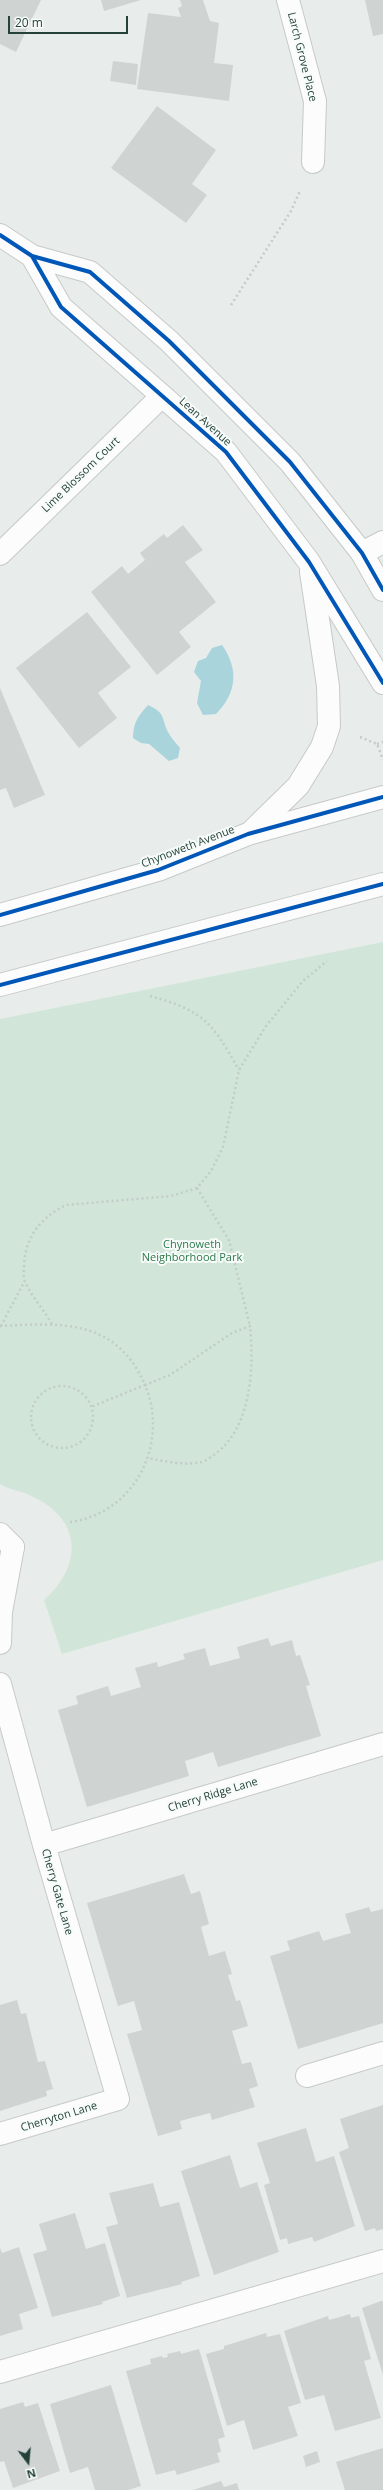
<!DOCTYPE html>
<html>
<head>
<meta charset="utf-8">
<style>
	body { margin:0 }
	#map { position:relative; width:383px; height:2490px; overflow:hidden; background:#e8edeb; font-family:"Open Sans",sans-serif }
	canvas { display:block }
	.north { position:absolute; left:8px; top:2442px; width:40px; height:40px; -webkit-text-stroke:3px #f7fbf9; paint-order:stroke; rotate:164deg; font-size:11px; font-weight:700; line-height:16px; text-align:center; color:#24423a }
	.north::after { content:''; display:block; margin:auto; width:14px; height:18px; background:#24423a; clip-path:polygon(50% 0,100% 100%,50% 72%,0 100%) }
	.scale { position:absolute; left:8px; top:16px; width:120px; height:18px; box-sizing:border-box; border:2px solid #24423a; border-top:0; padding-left:5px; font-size:12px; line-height:14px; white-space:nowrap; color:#24423a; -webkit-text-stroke:3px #f7fbf9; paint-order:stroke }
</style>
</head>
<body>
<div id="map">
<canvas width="383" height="2490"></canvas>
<div class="north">N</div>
<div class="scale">20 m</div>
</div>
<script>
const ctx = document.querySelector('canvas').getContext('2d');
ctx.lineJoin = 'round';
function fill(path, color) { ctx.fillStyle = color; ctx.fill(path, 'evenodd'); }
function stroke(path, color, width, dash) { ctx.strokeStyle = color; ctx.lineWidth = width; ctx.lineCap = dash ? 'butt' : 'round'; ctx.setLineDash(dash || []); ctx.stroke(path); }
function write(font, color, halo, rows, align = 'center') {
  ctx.font = font + ' "Open Sans",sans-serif'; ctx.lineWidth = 4; ctx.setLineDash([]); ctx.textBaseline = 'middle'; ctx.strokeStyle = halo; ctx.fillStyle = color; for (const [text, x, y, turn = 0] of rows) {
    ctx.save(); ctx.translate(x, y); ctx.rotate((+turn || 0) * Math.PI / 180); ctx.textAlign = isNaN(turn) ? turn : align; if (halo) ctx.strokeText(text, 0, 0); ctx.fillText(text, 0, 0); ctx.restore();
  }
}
fill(new Path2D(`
	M383,942v618l-321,94 -18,-54c41,-36 37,-83 -15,-105 -10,-5 -20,-5 -29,-11v-465z`), '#d1e6d8');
fill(new Path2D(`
	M222,645c17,24 15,48 -6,69l-13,1 -6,-12 4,-22 -7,-9 4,-11 8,-3 6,-10z
	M148,705c18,8 13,13 20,27 3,6 8,11 12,16l-2,10 -9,3 -20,-17 -8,-1 -8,-5c0,-15 5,-22 15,-33z`), '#a9d4db');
fill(new Path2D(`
	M0,0h41l-25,52 -16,-8z
	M101,0h40l-37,11z
	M180,0h23l7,21 9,2 -5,40 19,2 -4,36 -92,-12 11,-76 33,4 -3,-9 4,-2z
	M365,0h18v34l-10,2z
	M113,61l25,3 -2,21 -26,-4z
	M157,106l59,44 -24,34 15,11 -21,28 -75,-55z
	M183,525l20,25 -18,12 31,40 -37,30 12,15 -34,28 -66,-83 31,-26 6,8 17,-14 -5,-7 24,-19 3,4z
	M87,612l44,55 -33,26 19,25 -38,30 -63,-80z
	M0,688l45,107 -31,13 -8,-20 -6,2z
	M268,1638l3,8 21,-6 4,16 4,-1 10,30 -4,1 15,50 -103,31 -5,-15 -28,9 4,15 -102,31 -29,-97 20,-6 -2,-8 32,-10 3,10 30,-9 -6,-19 22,-6 1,5 27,-8 -2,-5 22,-6 5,18 30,-8 -3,-11z
	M184,1874l7,20 9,-3 9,33 -8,3 8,29 16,-5 7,23 -4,1 8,26 4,-1 8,26 -16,5 10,33 9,-2 7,24 -9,3 6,18 -43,13 -2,-7 -30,8 2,8 -24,7 -31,-102 15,-4 -8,-29 -16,5 -31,-103z
	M369,1907l2,5 12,-3v114l-85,26 -28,-93 20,-6 -3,-9 32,-10 4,10 28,-8 -6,-19z
	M17,2000l4,14 5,-1 12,49 7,-1 8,28 -7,2 1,5 -47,15v-106z
	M383,2105v124l-7,2 -1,-3 -10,3 -26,-79 10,-4 -9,-29z
	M306,2128l10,34 18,-6 21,70 -41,16 -2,-5 -24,7 -1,-6 -7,2 -16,-55 6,-2 -13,-40z
	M230,2155l10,33 17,-6 22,70 -65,23 -33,-104z
	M153,2183l7,24 19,-5 21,74 -19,6 1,2 -55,14 -21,-71 12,-3 -9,-31z
	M75,2213l11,36 19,-6 15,53 -18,6 1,2 -51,13 -19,-63 14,-4 -8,-26z
	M19,2247l19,61 -19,6 4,15 -23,7v-88l2,5z
	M381,2301h2v74l-21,-67z
	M350,2314l1,4 8,-2 12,43 -7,2 17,57 -46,13 -11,-36 -19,5 -21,-69 44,-15 1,4z
	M266,2333l1,4 13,-3 21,69 -13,4 10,29 -45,14 -9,-30 -17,6 -21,-72 18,-5v-3z
	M199,2349l26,88 -7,2 3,13 -4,1 3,9 -43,13 -2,-5 -19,5 -30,-104 25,-7 -1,-5 12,-3 1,2 5,-1 -1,-3 13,-3 1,3z
	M111,2385l30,101 -13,4h-33l-7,-23 -18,6 -20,-69z
	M23,2402l2,5 13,-4 22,68 -47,17 -9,-27 -4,1v-53z
	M383,2448v42h-38l-9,-28z
	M317,2451l3,11 -14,5 -3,-11z
	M221,2481l3,6 13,-4 2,7h-46z`), '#cfd4d2');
const service = new Path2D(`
	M0,1643l1,-31 12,-65
	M0,1684l44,161 74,254 -118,35
	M44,1845l339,-101
	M307,2076l76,-23
	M0,2372l383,-111`);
const minor = new Path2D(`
	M288,0l27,101 -2,61
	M362,553l21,-11
	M0,554l162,-158
	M0,1534l13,13`);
const tertiary = new Path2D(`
	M0,235l32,21 58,16 79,69 121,121 72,91 21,37
	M32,256l29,51 165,145 83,110 74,121
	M251,832l47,-46 24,-39 7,-21 -1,-40 -17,-114
	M0,915l158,-45 90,-36 135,-37
	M0,985l383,-101`);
stroke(service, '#c5cac8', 24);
stroke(minor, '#c5cac8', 24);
stroke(tertiary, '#c5cac8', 24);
stroke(new Path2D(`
	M231,305l60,-94 9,-20
	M360,737l17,7 6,16
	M377,744l6,-2
	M150,996c54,15 62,26 89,74
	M197,1188l32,52 21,86
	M52,1324c-8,-14 -20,-27 -27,-42 -2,-4 -1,-10 -1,-15 1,-30 16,-49 42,-62l105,-9 26,-8 14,-17 12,-24 16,-77 27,-44 37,-45 24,-20
	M0,1326c61,-3 116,-8 145,59l25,-10 62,-42 18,-7c4,41 2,101 -35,128 -4,3 -9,7 -13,8 -19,4 -37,-1 -55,-4
	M1,1326l23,-44
	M31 1417a31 31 0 1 1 62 0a31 31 0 1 1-62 0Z
	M70,1522c64,-8 100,-78 75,-137l-54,22`), '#c3ccca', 2.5, [2, 3]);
stroke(service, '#fcfcfc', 22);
stroke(minor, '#fcfcfc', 22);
stroke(tertiary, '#fcfcfc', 22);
stroke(new Path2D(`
	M0,235l32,21 58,16 79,69 121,121 72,91 21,37
	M32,256l29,51 165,145 83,110 74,121
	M0,915l158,-45 90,-36 135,-37
	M0,985l383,-101`), '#0057b8', 4);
write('11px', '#24423a', '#f7fbf9', [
	["Larch Grove Place",302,57,76],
	["Lean Avenue",205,422,42],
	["Lime Blossom Court",81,475,-44],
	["Chynoweth Avenue",188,847,-21],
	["Cherry Ridge Lane",213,1795,-17],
	["Cherry Gate Lane",57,1892,74],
	["Cherryton Lane",59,2117,-17]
]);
write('11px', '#2d7a4b', '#f7fbf9', [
	["Chynoweth",192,1245],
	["Neighborhood Park",192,1258]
]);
</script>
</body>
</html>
